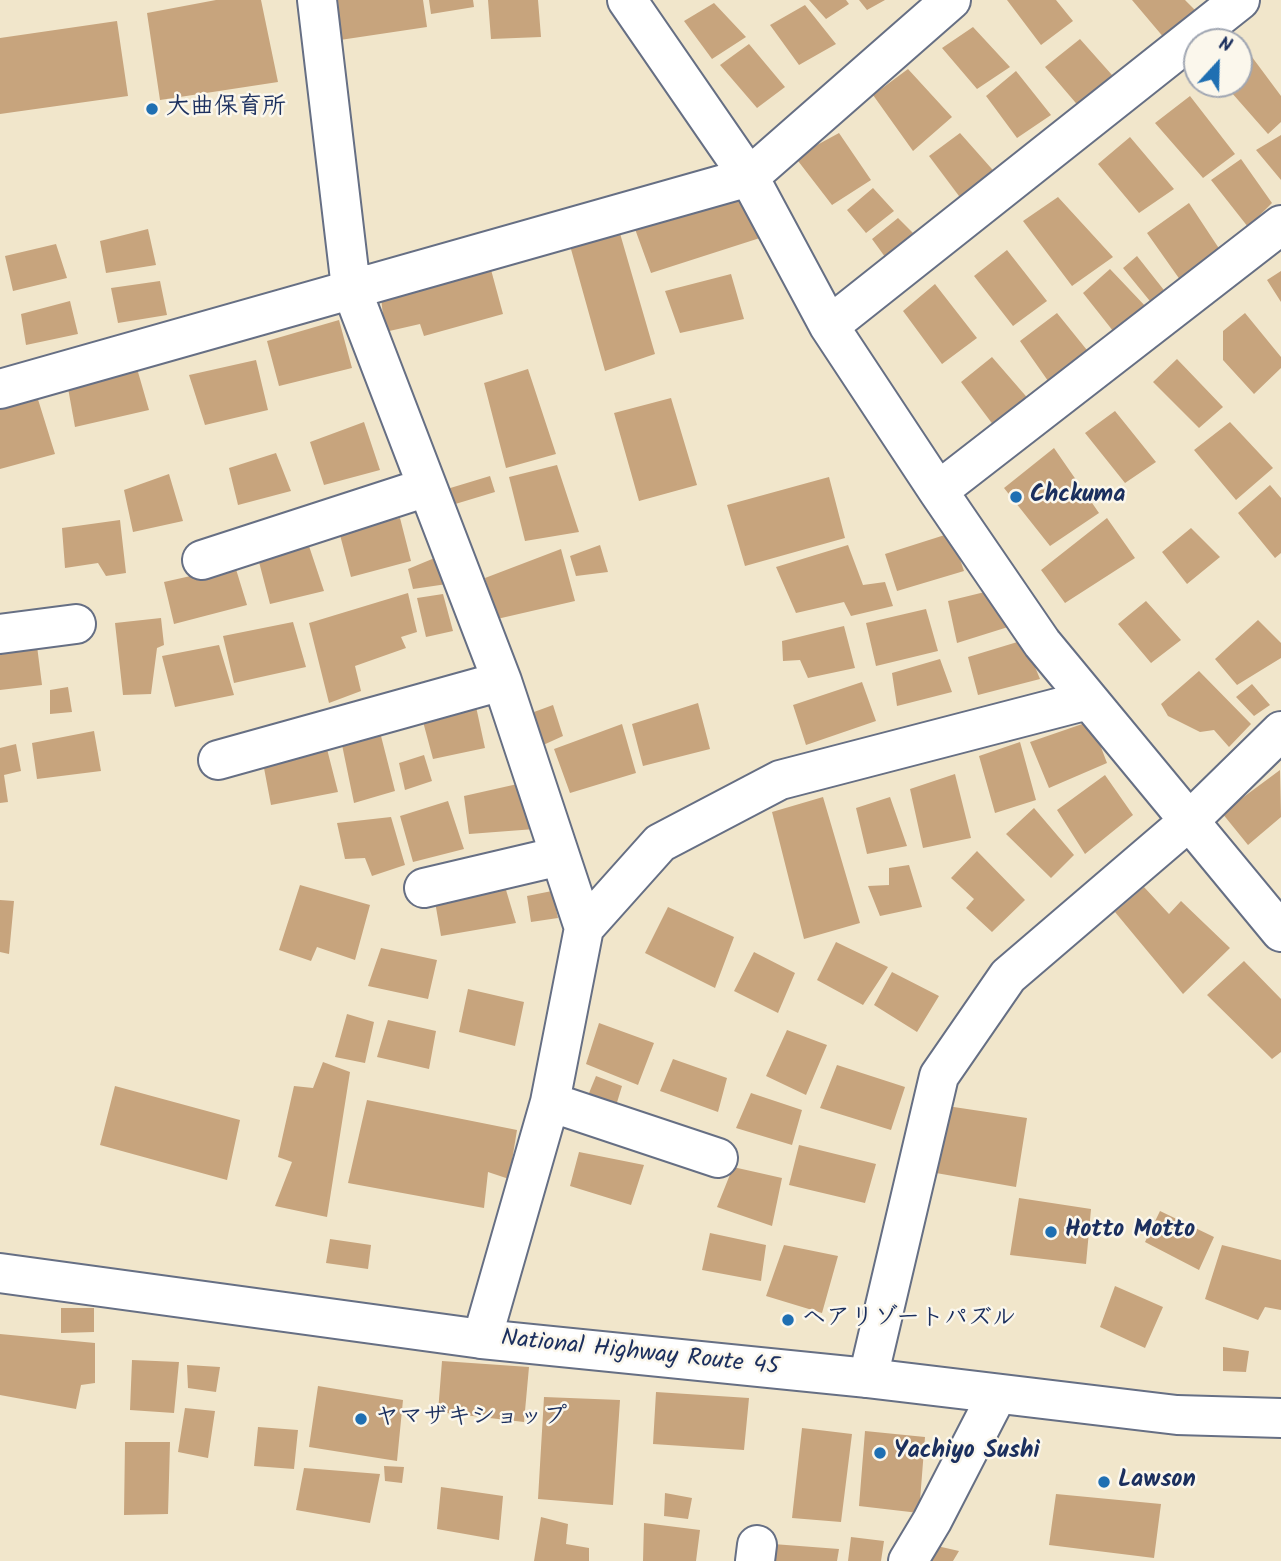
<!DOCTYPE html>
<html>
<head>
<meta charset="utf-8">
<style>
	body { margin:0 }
	#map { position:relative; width:1281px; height:1561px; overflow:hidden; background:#f1e6cb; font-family:Kalam,sans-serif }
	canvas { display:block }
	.north { position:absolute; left:1183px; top:28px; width:70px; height:70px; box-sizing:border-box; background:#fbf7ec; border:2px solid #a1a7b3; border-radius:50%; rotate:22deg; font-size:19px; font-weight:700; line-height:28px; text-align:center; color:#1b2f5e }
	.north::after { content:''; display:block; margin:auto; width:24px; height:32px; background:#1f6fb2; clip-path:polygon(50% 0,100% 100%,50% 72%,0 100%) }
</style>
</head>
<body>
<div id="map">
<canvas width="1281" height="1561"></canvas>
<div class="north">N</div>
</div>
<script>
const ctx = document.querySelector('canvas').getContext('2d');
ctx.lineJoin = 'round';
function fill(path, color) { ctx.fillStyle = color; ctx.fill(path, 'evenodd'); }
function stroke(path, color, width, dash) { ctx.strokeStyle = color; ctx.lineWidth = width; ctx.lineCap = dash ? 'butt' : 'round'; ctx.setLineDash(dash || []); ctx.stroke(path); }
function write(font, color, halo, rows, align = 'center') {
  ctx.font = font + ' Kalam,"Klee One",sans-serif'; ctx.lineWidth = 5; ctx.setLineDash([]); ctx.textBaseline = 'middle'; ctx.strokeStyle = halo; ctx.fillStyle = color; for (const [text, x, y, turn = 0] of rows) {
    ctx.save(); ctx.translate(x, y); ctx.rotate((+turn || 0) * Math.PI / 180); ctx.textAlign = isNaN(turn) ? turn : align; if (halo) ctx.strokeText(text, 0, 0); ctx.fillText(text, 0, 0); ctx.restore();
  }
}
fill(new Path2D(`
	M216,0h45l17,82 -118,18 -13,-87z
	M338,0h85l4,27 -87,13z
	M429,0h44l1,7 -43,7z
	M488,0h50l3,37 -50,2z
	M809,0h37l3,4 -23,15z
	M859,0h26l-18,10z
	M1007,0h49l17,21 -32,24z
	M1132,0h53l13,13 -33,26z
	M714,3l32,34 -34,22 -28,-38z
	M805,5l31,39 -37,21 -29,-40z
	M117,21l11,75 -128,18v-76z
	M973,27l37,40 -33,22 -35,-41z
	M1080,39l40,45 -39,25 -36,-42z
	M749,44l36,43 -28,21 -37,-43z
	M1252,57l29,39v26l-13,12 -44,-50h15v-17z
	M908,69l44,48 -39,34 -40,-56z
	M1016,71l35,44 -34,23 -31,-42z
	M1190,96l45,58 -32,24 -48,-55z
	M839,133l32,47 -39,25 -37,-48z
	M960,133l39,44 -34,27 -36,-48z
	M1281,135v45l-25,-30z
	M1130,137l44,52 -35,24 -41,-49z
	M1241,159l31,44 -24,24 -37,-47z
	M873,188l21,23 -28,22 -19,-23z
	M740,197l23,40 -112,36 -16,-44z
	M1058,197l55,60 -41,29 -49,-65z
	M1189,203l33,50 -39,31 -36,-51z
	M898,218l19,19 -29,24 -16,-22z
	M148,229l8,36 -50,8 -6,-32z
	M619,230l36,124 -50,17 -36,-129z
	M56,244l11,34 -54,13 -8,-35z
	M1007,250l40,51 -34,25 -39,-50z
	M1137,256l34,43 -13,12 -35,-43z
	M490,266l13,48 -79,22 -4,-12 -35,8 -4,-34z
	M1110,269l38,40 -31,27 -34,-43z
	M1281,271v31l-14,-22z
	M731,274l13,45 -64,14 -15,-42z
	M160,281l7,34 -49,8 -7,-35z
	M935,284l42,54 -35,26 -39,-53z
	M70,301l8,33 -52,11 -5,-31z
	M1057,313l38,47 -42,28 -33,-47z
	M1245,313l36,44v11l-27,26 -31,-34v-29z
	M339,320l13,48 -73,18 -12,-45z
	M992,357l39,45 -34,28 -36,-48z
	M1177,359l46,48 -24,21 -46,-46z
	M256,360l12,50 -63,15 -16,-50z
	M136,365l13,45 -74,17 -7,-39z
	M528,369l28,85 -50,14 -22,-85z
	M36,393l19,61 -55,15v-62z
	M671,398l26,87 -58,16 -25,-88z
	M1115,411l41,51 -31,21 -40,-50z
	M364,422l16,48 -56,15 -14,-43z
	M1230,422l43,46 -37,32 -42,-50z
	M1054,448l45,65 -49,33 -46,-58z
	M276,453l15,38 -53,14 -9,-37z
	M557,465l22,67 -54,9 -16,-64z
	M169,474l14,47 -50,11 -9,-42z
	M490,476l5,16 -43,13 -5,-16z
	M829,477l16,61 -100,28 -18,-61z
	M1270,485l11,13v55l-6,5 -37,-45z
	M400,518l11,43 -60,16 -12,-46z
	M1107,518l28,40 -70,45 -24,-33z
	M120,520l6,53 -20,3 -8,-13 -33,5 -3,-40z
	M1191,528l29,29 -33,27 -25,-32z
	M951,533l13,38 -67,20 -12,-37z
	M600,545l8,27 -32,4 -6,-20z
	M848,545l15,40 22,-3 8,24 -42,10 -7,-14 -48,11 -20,-46z
	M309,546l15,45 -54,13 -11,-42z
	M561,549l14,52 -78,18 -12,-41z
	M437,557l10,27 -34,5 -5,-20z
	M235,566l12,39 -73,19 -10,-42z
	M993,590l15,37 -51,16 -9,-42z
	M408,593l9,39 -16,5 5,11 -51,18 6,25 -32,12 -20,-80z
	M443,594l10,37 -27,6 -9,-39z
	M1146,601l35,39 -30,23 -33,-39z
	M926,609l12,42 -62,15 -10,-43z
	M161,618l3,27 -7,3 -6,46 -28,1 -8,-72z
	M1258,620l23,23v15l-44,27 -22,-26z
	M293,622l13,45 -72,16 -11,-47z
	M844,626l11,42 -47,10 -8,-18 -17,1 -1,-20z
	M1024,640l16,39 -62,16 -10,-38z
	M219,645l15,50 -59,12 -13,-51z
	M37,646l5,39 -42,5v-38z
	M940,659l12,33 -55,14 -5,-33z
	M1199,671l52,53 -22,23 -15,-17 -14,2 -32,-16 -7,-12z
	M862,682l14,39 -70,24 -13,-40z
	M1252,684l18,21 -16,11 -18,-19z
	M68,687l4,25 -22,2v-24z
	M475,702l10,46 -52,11 -12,-45z
	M698,703l12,46 -67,17 -11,-42z
	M553,705l10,31 -22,10 -7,-34z
	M1091,721l16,42 -58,25 -19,-46z
	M622,724l14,49 -66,20 -16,-44z
	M94,731l7,40 -64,8 -5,-36z
	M380,732l15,59 -41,12 -13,-63z
	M1020,742l16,58 -41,13 -16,-57z
	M16,744l5,27 -17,4 4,27 -8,1v-55z
	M327,749l11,43 -67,13 -7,-37z
	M424,755l8,26 -27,9 -6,-27z
	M1280,770l1,47 -33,28 -26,-32z
	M955,774l16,64 -48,10 -13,-59z
	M1105,775l28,40 -48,39 -28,-44z
	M522,783l13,46 -66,5 -5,-38z
	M823,797l37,126 -56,16 -32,-127z
	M890,797l17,49 -40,8 -11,-46z
	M448,801l16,48 -51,13 -13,-46z
	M1034,808l40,47 -23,23 -45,-44z
	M391,817l14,48 -33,11 -7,-18 -20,1 -8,-36z
	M977,851l48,49 -33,32 -26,-24 8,-9 -23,-21z
	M909,865l13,42 -42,9 -12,-30 21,-1v-17z
	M503,880l13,43 -75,13 -7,-40z
	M300,885l70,20 -15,55 -38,-13 -6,14 -32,-11z
	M1144,887l25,27 12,-13 49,47 -47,46 -68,-82z
	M552,891l6,27 -27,4 -4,-26z
	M0,900l14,1 -5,53 -9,-2z
	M668,907l66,30 -19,51 -70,-35z
	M836,942l52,25 -25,38 -46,-25z
	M381,948l56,12 -9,39 -60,-13z
	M754,952l41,21 -17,40 -44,-22z
	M1244,961l37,38v53l-9,7 -65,-64z
	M892,972l47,24 -22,36 -43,-27z
	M468,989l56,13 -9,44 -56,-14z
	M347,1014l27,8 -9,41 -30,-6z
	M388,1020l48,11 -7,38 -52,-12z
	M599,1023l55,20 -16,42 -52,-21z
	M787,1030l40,15 -21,50 -40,-19z
	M673,1059l54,19 -9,34 -58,-21z
	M323,1062l27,10 -23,145 -52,-11 17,-44 -14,-5 16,-71 19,2z
	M837,1065l68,22 -14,43 -71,-22z
	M596,1076l26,10 -7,23 -28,-11z
	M115,1086l125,34 -13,60 -127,-35z
	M751,1093l51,17 -10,35 -56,-17z
	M367,1100l150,30 -8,49 -21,-7 -4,36 -136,-25z
	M947,1106l80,12 -11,69 -80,-14z
	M799,1145l77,19 -11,39 -76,-18z
	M579,1152l65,13 -13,40 -61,-19z
	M733,1167l49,11 -10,48 -55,-19z
	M1019,1198l72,11 -5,55 -76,-9z
	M1160,1211l54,26 -15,33 -54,-28z
	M710,1233l56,12 -5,36 -59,-11z
	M330,1239l41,6 -3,24 -42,-6z
	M784,1245l54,11 -16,57 -56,-17z
	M1222,1245l59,15v50l-16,-3 -7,13 -53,-21z
	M1115,1286l48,21 -18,41 -45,-21z
	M61,1308h33v24l-33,1z
	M0,1334l95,9v40l-14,2 -5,24 -76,-14z
	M1223,1347l26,4 -3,21 -23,-1z
	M132,1360l47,2 -5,51 -44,-3z
	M442,1361l87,6 -5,55 -86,-10z
	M187,1365l33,2 -4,25 -28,-4z
	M318,1386l85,14 -6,61 -88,-14z
	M656,1392l93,6 -5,52 -91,-6z
	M544,1397l76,3 -7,105 -75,-6z
	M185,1408l30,3 -7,47 -30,-6z
	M258,1427l40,3 -4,39 -40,-3z
	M802,1428l50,6 -11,88 -49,-4z
	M865,1431l60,6 -6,76 -60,-7z
	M125,1442h45l-2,72 -44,1z
	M384,1466l20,1 -2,16 -17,-2z
	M304,1468l76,6 -10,49 -74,-13z
	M441,1487l62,9 -4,44 -62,-11z
	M665,1493l27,5 -4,21 -24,-3z
	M1056,1494l105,10 -7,54 -105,-13z
	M541,1517l27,7 -2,20 23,4v13h-55z
	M644,1523l56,7 -4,31h-53z
	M851,1537l33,4 -3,20h-33z
	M773,1544l66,5 -2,12h-66z
	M937,1546l22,5 -6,10h-25z`), '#c7a47d');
const minor = new Path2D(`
	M317,0l34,288 151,393 82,247 -34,174 -68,237
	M627,0l122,177 80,149 109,165 104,152 239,289
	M829,326l411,-326
	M0,389l749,-212 202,-177
	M938,491l343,-266
	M202,560l225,-73
	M0,634l76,-10
	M218,760l284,-79
	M424,888l136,-32
	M584,928l76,-85 120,-63 308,-80
	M550,1102l168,56
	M868,1378l71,-302 69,-100 181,-155 92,-90
	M755,1561l2,-16
	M908,1561l24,-40 65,-126`);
const highway = new Path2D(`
	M0,1273l482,66 386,39 309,37 104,3`);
stroke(minor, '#666f84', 42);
stroke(highway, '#666f84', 42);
stroke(minor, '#fff', 38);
stroke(highway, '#fff', 38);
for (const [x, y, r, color] of [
	[152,109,7,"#1f6fb2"],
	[1016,497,7,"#1f6fb2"],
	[1051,1232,7,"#1f6fb2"],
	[788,1320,7,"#1f6fb2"],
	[361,1419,7,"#1f6fb2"],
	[880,1453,7,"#1f6fb2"],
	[1104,1482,7,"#1f6fb2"]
]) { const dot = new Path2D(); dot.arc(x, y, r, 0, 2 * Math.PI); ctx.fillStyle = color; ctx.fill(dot); stroke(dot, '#fbf7ec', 2.5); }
write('bold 24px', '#1b2f5e', '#fbf7ec', [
	["大曲保育所",166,109],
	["Chckuma",1030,497],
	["Hotto Motto",1065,1232],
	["ヘアリゾートパズル",802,1320],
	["ヤマザキショップ",375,1419],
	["Yachiyo Sushi",894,1453],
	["Lawson",1118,1482]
], 'left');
write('24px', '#1b2f5e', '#fbf7ec', [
	["National Highway Route 45",640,1355,6]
]);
</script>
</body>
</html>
